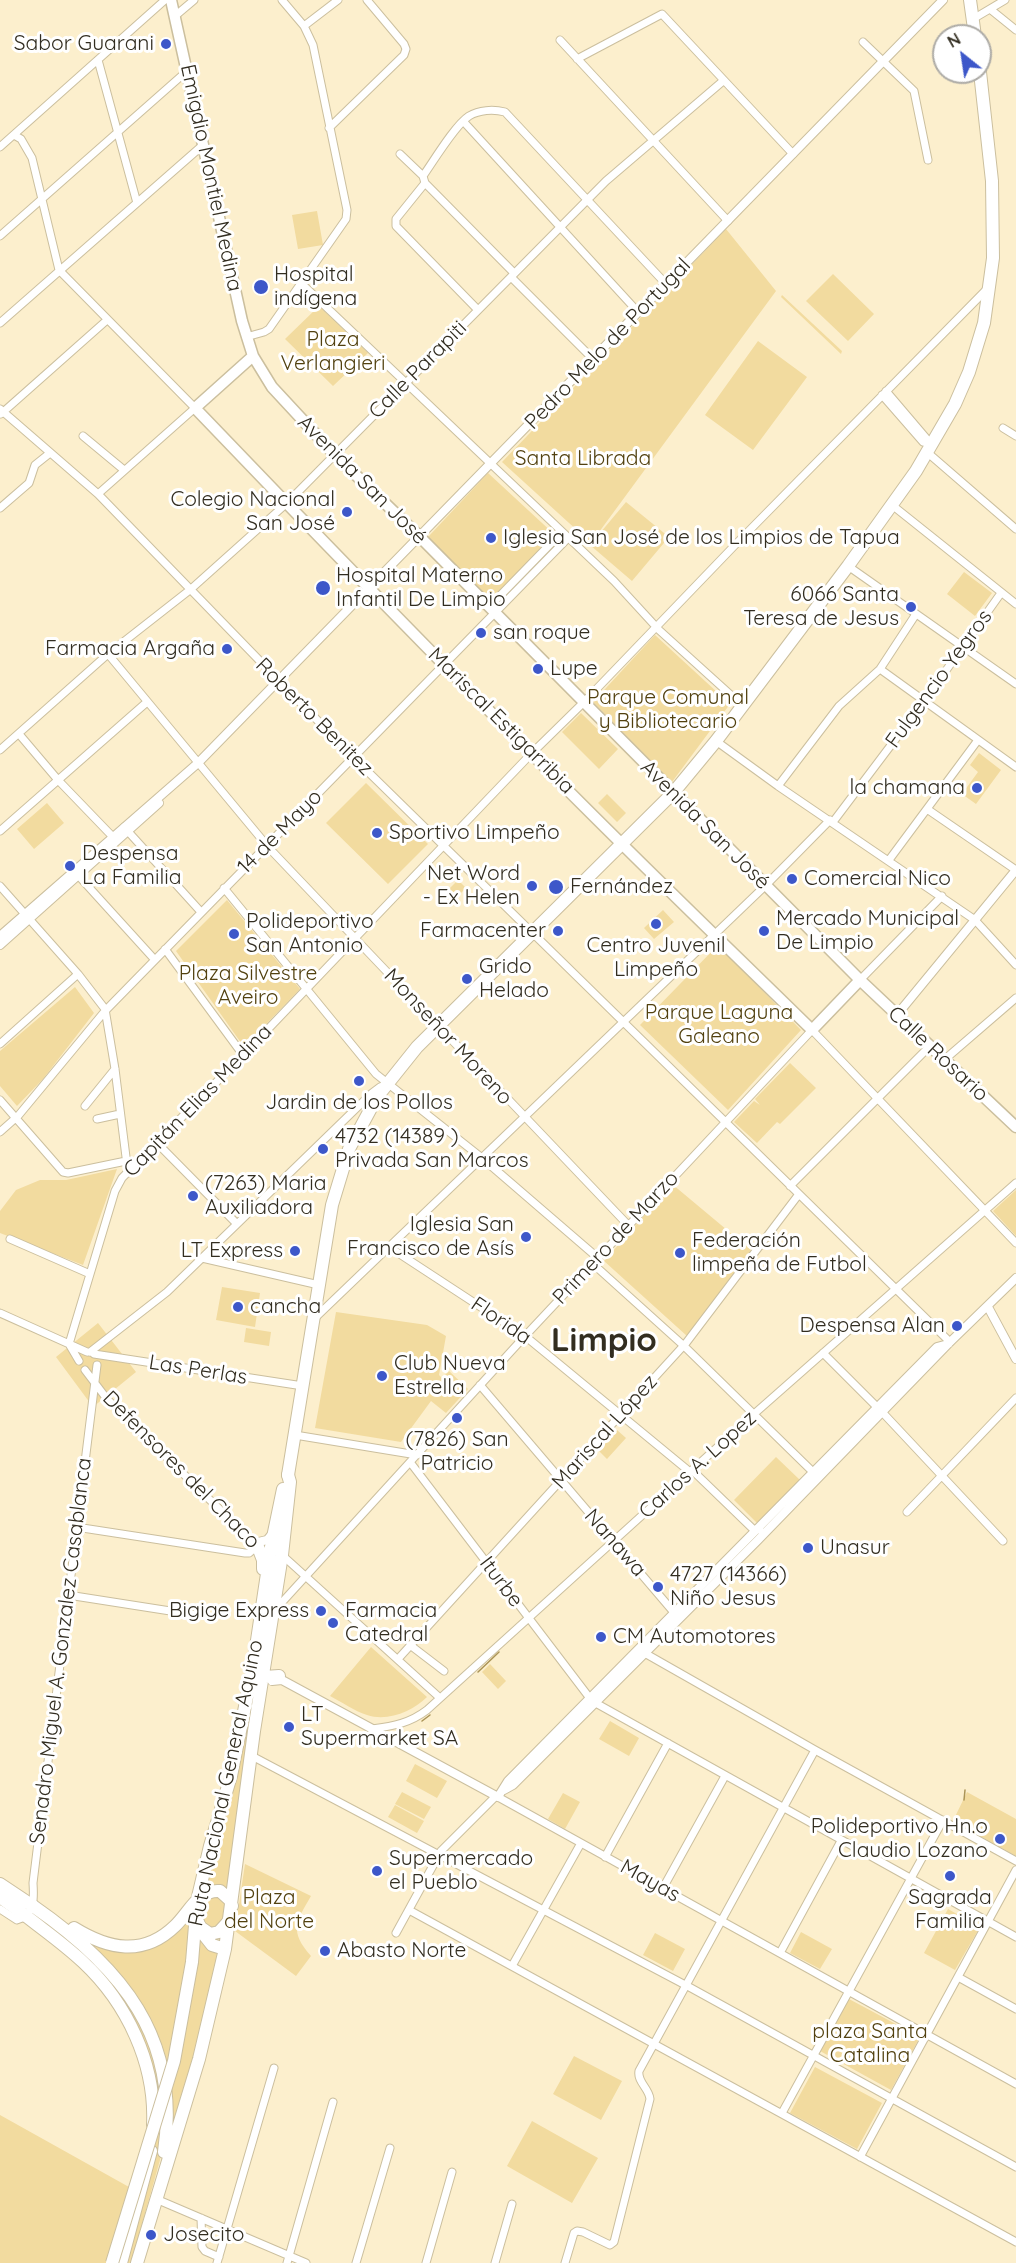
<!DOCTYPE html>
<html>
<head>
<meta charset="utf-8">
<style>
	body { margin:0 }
	#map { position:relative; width:1016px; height:2263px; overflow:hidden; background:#fcefcd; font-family:Quicksand,sans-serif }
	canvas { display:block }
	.north { position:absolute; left:932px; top:24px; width:60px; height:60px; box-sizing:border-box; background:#fff; border:2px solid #adaba6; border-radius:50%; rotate:330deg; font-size:16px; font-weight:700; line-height:24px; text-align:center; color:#322d20 }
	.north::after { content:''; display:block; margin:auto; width:21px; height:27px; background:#3d57c9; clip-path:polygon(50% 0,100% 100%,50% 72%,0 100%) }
</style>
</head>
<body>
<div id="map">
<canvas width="1016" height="2263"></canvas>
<div class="north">N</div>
</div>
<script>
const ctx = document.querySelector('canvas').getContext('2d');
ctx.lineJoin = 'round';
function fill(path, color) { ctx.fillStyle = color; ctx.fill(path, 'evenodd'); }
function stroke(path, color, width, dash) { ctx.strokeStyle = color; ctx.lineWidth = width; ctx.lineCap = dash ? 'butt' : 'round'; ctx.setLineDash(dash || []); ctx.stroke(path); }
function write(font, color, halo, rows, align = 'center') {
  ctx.font = font + ' Quicksand,sans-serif'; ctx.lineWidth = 6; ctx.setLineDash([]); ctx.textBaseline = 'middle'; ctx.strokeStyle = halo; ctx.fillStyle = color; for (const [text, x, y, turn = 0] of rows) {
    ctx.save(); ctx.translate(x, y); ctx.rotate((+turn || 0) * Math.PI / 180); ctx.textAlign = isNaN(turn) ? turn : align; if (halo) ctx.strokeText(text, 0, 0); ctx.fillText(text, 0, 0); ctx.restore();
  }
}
fill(new Path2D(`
	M317,211l6,34 -25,4 -6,-34z
	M726,229l50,62 -185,252 -89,-81z
	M833,274l41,40 -26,27 -42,-40z
	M782,295l60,56 -1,3 -60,-57z
	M319,306l49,47 -35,33 -48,-47z
	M758,341l49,36 -54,73 -48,-35z
	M488,473l67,62 -64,65 -63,-63z
	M626,502l43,35 -37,44 -42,-36z
	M964,572l28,21 -17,23 -28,-22z
	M655,635l75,69 -58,78 -79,-80z
	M581,713l37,36 -19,20 -37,-37z
	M979,753l22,17 -25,34 -14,-10 16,-22 -8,-7z
	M366,783l62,61 -40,40 -62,-61z
	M607,794l19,19 -9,9 -19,-19z
	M47,803l17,20 -30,26 -17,-20z
	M458,880l8,8 -18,18 -8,-8z
	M227,900l73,89 -56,58 -68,-96z
	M663,910l11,12 -20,17 -10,-11z
	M718,945l83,85 -73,80 -88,-85z
	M75,987l19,26 -51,66 -26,27 -17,-20v-35z
	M790,1063l26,25 -36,36 -3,-2 -20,21 -23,-21 20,-21 6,4 -5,-6z
	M117,1169l-34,96 -83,-32v-22l16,-21 24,-10h26z
	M672,1184l79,66 -64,86 -83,-75z
	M1016,1190v46l-23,-25z
	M222,1287l38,6 -5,34 -39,-7z
	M336,1312l91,13 19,11 -7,39 3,3 7,-7 19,18 -22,24 -15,-12 -30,41 -86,-14z
	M98,1323l38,49 -43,35 -37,-50z
	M246,1328l25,4 -2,14 -25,-4z
	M617,1430l9,8 -19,21 -9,-9z
	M776,1457l24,23 -43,43 -23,-23z
	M371,1647l56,50c-14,14 -39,25 -60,18 -13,-4 -25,-13 -37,-19z
	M490,1664l16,17 -8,8 -16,-17z
	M255,1692l-26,199 -23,-4 26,-95z
	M610,1721l29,17 -10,18 -30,-17z
	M415,1764l32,17 -10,17 -31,-17z
	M402,1792l29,15 -7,12 -29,-15z
	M967,1792l49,27v37l-63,-35z
	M563,1793l17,9 -15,27 -17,-10z
	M395,1805l29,16 -7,12 -29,-16z
	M245,1864l66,32c-15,26 -22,35 0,60l-15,20 -61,-45z
	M217,1896l8,8 -3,18 -1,3 -13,4c-6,-11 -9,-20 1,-31z
	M948,1909l32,18 -25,43 -31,-17z
	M37,1913l78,68 30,50 16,56 -5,17 -23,-81 -99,-108z
	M189,1919l-3,44 -12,74 -8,34c-21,-46 -38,-97 -78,-130l32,9z
	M801,1932l31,17 -12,20 -30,-16z
	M655,1933l30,16 -12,22 -30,-16z
	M199,1940l12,11 8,3 -6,34 -42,150 -1,-44z
	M849,1999l71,38 -29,53 -71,-39z
	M574,2056l48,25 -21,39 -48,-26z
	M815,2067l67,36 -25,46 -67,-36z
	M164,2109l-4,51 -29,103h-7l29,-106 3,-22z
	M0,2115l129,72 -22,76h-107z
	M532,2121l66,37 -26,45 -65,-37z`), '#f2db9f');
stroke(new Path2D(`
	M478,1672l21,-20
	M422,1721l8,-6
	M964,1800l1,-10`), '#ab9457', 1.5);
const minor = new Path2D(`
	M990,9l26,21
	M175,16l19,-16
	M973,19l32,-19
	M304,26l34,-26
	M560,40l168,181
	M863,42l51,49 14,69
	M577,59l85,-45 131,140
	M98,60l39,143
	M463,121l175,191
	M329,128l75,-73 2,-6 -2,-5 -37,-44
	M14,135l7,4 11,19 27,112 136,138 -97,86
	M0,147l165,-147
	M400,154l23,22 2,7 89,90
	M423,176c10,-14 32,-51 46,-60 10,-6 24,-7 36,-4l161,172
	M425,183l-29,36v7l82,84
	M0,236l187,-165
	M511,277l82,82
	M301,283l313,298 45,49 84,76
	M0,323l203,-178
	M246,337l18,-5 5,-3 77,-110 1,-9 -34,-165 -9,-19 -22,-26
	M886,391l40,47 2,5
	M882,395l41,47 5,1
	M0,409l98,85 256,264 596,584
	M1,414l106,-94
	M1003,428l13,8
	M83,436l41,34
	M928,453l88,76
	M892,505l124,99
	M0,508l29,-25 6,-18 15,-12
	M848,566l168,118
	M489,607l73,-75
	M108,654l161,194 359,377
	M880,669l136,98
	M19,734l39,46 54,56
	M716,741l62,45 197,134 41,45
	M0,750l108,-96 83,-65 96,-86 319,-322 117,-100
	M778,786l61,-80 41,-37 36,-55
	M927,809l89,61
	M833,822l92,-122 76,-107
	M124,827l77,85
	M0,831l147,-129
	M889,860l89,-120
	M76,873l79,87
	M0,886l78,88 27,35 10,60 13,104
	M224,888l152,186 106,84 116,100
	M165,949l78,106
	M860,980l82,-84
	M0,1044l78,-70
	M944,1060l72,-62
	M0,1100l63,72 5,1 58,-12
	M85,1106l30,-37
	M97,1119l23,-5
	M337,1127l17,11
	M0,1132l18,-16 87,-105 463,-473
	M157,1143l80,81
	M790,1186l140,-140
	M10,1239l80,35
	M389,1247l136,89 165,136
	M202,1258l117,27
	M592,1263l92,83 131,128
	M0,1313l87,39
	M316,1317l449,-431 65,-66
	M90,1352l77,-60 205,-199 8,-6
	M823,1353l60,60 120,128
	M94,1354l209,32
	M79,1361l-10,-17 46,-153 7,-13 126,-128 283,-296 53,-52 151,-157 254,-258
	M85,1370l22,29 150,147
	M480,1385l197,231
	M295,1435l122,20
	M410,1462l182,239 424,236
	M692,1470l61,59 7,1
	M907,1512l109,-114
	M76,1527l169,26h4l8,-7
	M282,1555l158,143
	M68,1595l128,20
	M274,1611l251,-275 287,-306 204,213
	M410,1645l34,26
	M641,1651l174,99 201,111
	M398,1659l288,-316 113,-149
	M372,1729c22,-3 38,-6 55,-19l327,-296 262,-231
	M250,1755l441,233 325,179
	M498,1797l518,287
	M605,1857l63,-114
	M663,1888l62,-112
	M0,1909l17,11c18,-5 17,-22 16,-37l64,-518
	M409,1910l607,332
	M396,1933l45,-82 55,-55
	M780,1953l61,-112
	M512,1966l69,-123
	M958,1977l58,32
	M782,2113l161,-293
	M860,2157l156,-287
	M156,2199l150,64
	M201,2218l1,29 3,4 14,6
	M217,2263l57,-195
	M287,2263l46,-161
	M356,2263l34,-115
	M426,2263l26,-91
	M495,2263l17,-59
	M565,2263l9,-30 3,-2 6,1 27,13 4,-3 36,-143c-1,-11 -13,-17 -11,-28l176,-321`);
const tertiary = new Path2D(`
	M0,936l198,-173 745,-763
	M0,945l159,-142
	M896,1016l120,-146
	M988,1307l28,52
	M254,1543l13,-3 6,-7
	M272,1681l10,-1 216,117 10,-16 429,-434 11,-3
	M504,1790l9,-5 245,-245 190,-196 68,-66`);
const primary = new Path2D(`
	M171,0l71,321 11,35 19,31 63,68 85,82 440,443 156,147
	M253,356l-58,52c111,116 223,231 336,345 92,94 187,185 281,277l48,-50`);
const trunk = new Path2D(`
	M970,0l5,36
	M288,1475l44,-270 17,-56 28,-52 40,-50 256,-254 43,-52 132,-175 68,-95 39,-67 14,-32 15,-49 9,-65 -1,-77 -12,-109
	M0,1884l33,22
	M0,1897l26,19`);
const motorway = new Path2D(`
	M258,1547l5,13v9
	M259,1682l6,-5 14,-1
	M33,1906c88,61 148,132 131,246
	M26,1916c19,15 39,29 57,46 44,41 73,102 70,163
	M196,1917l4,10 10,7 9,-2 10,-11
	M74,1928c34,21 69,29 101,-2 14,-13 23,-37 45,-35l10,9 2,6
	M201,1931l11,14 13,4
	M192,1962l5,-61 13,-55 21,-70 22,-109 18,-120 12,-58
	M121,2263l30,-112
	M137,2263l62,-204 26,-110 29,-218 28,-176 8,-73 -2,-7`);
stroke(minor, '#cbbf9e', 9);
stroke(tertiary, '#cbbf9e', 10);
stroke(primary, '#cbbf9e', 13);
stroke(trunk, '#cbbf9e', 14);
stroke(motorway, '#cbbf9e', 14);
stroke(minor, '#fff', 7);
stroke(tertiary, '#fff', 8);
stroke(primary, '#fff', 10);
stroke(trunk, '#fff', 12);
stroke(motorway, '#fff', 12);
const motorwayBridge = new Path2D(`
	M112,2263l62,-202 18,-99`);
stroke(motorwayBridge, '#cbbf9e', 14, []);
stroke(motorwayBridge, '#fff', 12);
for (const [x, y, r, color] of [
	[166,44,6,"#3d57c9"],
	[261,287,8,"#3d57c9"],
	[347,512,6,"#3d57c9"],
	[491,538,6,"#3d57c9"],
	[323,588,8,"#3d57c9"],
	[911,607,6,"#3d57c9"],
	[481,633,6,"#3d57c9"],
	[227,649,6,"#3d57c9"],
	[538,669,6,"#3d57c9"],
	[977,788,6,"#3d57c9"],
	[377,833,6,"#3d57c9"],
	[70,866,6,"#3d57c9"],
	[792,879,6,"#3d57c9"],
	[532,886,6,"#3d57c9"],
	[556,887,8,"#3d57c9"],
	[656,924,6,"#3d57c9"],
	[558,931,6,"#3d57c9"],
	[764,931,6,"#3d57c9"],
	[234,934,6,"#3d57c9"],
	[467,979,6,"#3d57c9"],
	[359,1081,6,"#3d57c9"],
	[323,1149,6,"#3d57c9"],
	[193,1196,6,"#3d57c9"],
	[526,1237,6,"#3d57c9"],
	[295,1251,6,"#3d57c9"],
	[680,1253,6,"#3d57c9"],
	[238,1307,6,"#3d57c9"],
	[957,1326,6,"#3d57c9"],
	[382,1376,6,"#3d57c9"],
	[457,1418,6,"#3d57c9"],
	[808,1548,6,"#3d57c9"],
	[658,1587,6,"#3d57c9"],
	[321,1611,6,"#3d57c9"],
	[333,1623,6,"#3d57c9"],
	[601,1637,6,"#3d57c9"],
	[289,1727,6,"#3d57c9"],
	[1000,1839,6,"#3d57c9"],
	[377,1871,6,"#3d57c9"],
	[950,1876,6,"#3d57c9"],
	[325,1951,6,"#3d57c9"],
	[151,2235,6,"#3d57c9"]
]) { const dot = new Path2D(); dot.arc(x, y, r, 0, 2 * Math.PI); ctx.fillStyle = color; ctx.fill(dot); stroke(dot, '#fff', 2); }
write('21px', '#322d20', '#fff', [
	["Sabor Guarani",154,44,"right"],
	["Hospital",274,275],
	["indígena",274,299],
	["Colegio Nacional",335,500,"right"],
	["San José",335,524,"right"],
	["Iglesia San José de los Limpios de Tapua",503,538],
	["Hospital Materno",336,576],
	["Infantil De Limpio",336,600],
	["6066 Santa",899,595,"right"],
	["Teresa de Jesus",899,619,"right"],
	["san roque",493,633],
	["Farmacia Argaña",215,649,"right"],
	["Lupe",550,669],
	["la chamana",965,788,"right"],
	["Sportivo Limpeño",389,833],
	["Despensa",82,854],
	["La Familia",82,878],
	["Net Word",520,874,"right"],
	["- Ex Helen",520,898,"right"],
	["Comercial Nico",804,879],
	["Fernández",570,887],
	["Mercado Municipal",776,919],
	["De Limpio",776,943],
	["Polideportivo",246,922],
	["San Antonio",246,946],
	["Farmacenter",546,931,"right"],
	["Centro Juvenil",656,946,"center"],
	["Limpeño",656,970,"center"],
	["Grido",479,967],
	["Helado",479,991],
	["Jardin de los Pollos",359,1103,"center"],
	["4732 (14389 )",335,1137],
	["Privada San Marcos",335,1161],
	["(7263) Maria",205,1184],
	["Auxiliadora",205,1208],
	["Iglesia San",514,1225,"right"],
	["Francisco de Asís",514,1249,"right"],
	["Federación",692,1241],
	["limpeña de Futbol",692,1265],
	["LT Express",283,1251,"right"],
	["cancha",250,1307],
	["Despensa Alan",945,1326,"right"],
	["Club Nueva",394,1364],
	["Estrella",394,1388],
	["(7826) San",457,1440,"center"],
	["Patricio",457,1464,"center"],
	["Unasur",820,1548],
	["4727 (14366)",670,1575],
	["Niño Jesus",670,1599],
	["Bigige Express",309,1611,"right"],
	["Farmacia",345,1611],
	["Catedral",345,1635],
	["CM Automotores",613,1637],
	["LT",301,1715],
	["Supermarket SA",301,1739],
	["Polideportivo Hn.o",988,1827,"right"],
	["Claudio Lozano",988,1851,"right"],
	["Supermercado",389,1859],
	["el Pueblo",389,1883],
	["Sagrada",950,1898,"center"],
	["Familia",950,1922,"center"],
	["Abasto Norte",337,1951],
	["Josecito",163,2235]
], 'left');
write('21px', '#322d20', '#fff', [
	["Emigdio Montiel Medina",211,178,78],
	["Pedro Melo de Portugal",608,344,-46],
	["Calle Parapiti",418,370,-45],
	["Avenida San José",362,480,45],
	["Fulgencio Yegros",939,679,-54],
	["Roberto Benitez",314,717,45],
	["Mariscal Estigarribia",501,721,45],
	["Avenida San José",705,825,45],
	["14 de Mayo",280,832,-45],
	["Monseñor Moreno",448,1037,47],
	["Calle Rosario",938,1054,43],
	["Capitán Elias Medina",198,1101,-46],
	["Primero de Marzo",616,1238,-47],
	["Florida",501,1321,34],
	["Las Perlas",198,1370,9],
	["Mariscal López",605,1432,-48],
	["Carlos A. Lopez",698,1465,-42],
	["Defensores del Chaco",181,1470,45],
	["Nanawa",615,1543,49],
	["Iturbe",501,1582,53],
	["Senadro Miguel A. Gonzalez Casablanca",61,1651,-83],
	["Ruta Nacional General Aquino",226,1783,-78],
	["Mayas",650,1881,29]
]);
write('21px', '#52410f', '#fff', [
	["Plaza",333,340],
	["Verlangieri",333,364],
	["Santa Librada",583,459],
	["Parque Comunal",668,698],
	["y Bibliotecario",668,722],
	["Plaza Silvestre",248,974],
	["Aveiro",248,998],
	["Parque Laguna",719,1013],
	["Galeano",719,1037],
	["Plaza",269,1898],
	["del Norte",269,1922],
	["plaza Santa",870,2032],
	["Catalina",870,2056]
]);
write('bold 33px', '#322d20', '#fff', [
	["Limpio",604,1341]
]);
</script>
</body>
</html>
